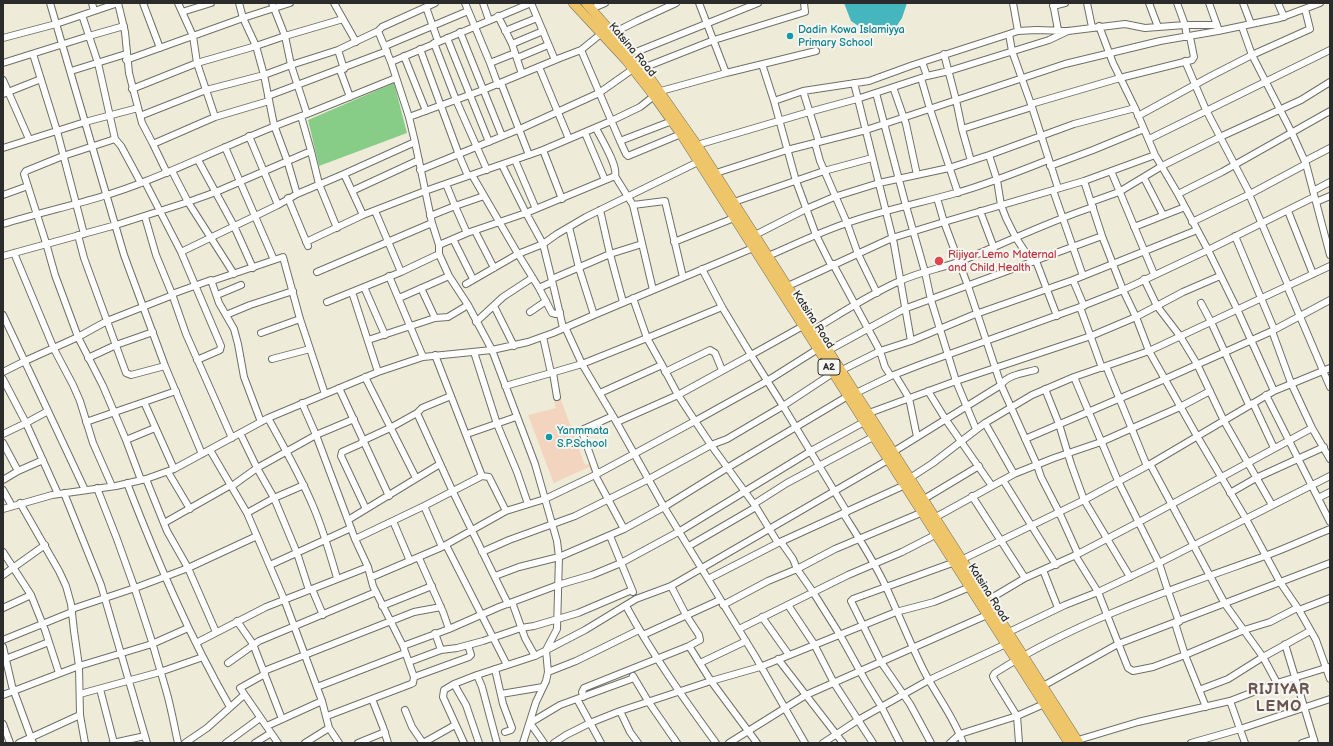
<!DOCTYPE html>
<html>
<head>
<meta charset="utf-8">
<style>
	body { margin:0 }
	#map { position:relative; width:1333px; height:746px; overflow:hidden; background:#eeecd9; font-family:"Balsamiq Sans",sans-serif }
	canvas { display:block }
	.frame { position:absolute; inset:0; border:4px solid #2b2b2b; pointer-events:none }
</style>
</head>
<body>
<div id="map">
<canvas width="1333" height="746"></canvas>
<div class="frame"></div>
</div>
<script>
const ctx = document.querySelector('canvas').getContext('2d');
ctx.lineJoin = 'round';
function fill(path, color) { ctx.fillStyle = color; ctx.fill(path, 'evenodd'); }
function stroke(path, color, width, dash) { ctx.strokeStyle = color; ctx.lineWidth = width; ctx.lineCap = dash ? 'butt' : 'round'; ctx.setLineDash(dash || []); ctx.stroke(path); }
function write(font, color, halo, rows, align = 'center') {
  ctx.font = font + ' "Balsamiq Sans",sans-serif'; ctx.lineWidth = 4; ctx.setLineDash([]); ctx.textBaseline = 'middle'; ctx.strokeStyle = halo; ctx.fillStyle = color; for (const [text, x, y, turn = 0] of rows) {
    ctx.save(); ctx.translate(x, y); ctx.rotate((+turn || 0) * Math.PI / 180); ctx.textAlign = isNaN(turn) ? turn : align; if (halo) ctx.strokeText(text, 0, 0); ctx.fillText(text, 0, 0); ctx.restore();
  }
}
fill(new Path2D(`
	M561,400l24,65 5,-2 5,9 -3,2 -3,-7 -33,15 -2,2 -26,-69 28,-7 -2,-7z`), '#f3d4bf');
fill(new Path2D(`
	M394,83l13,50 -88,33 -11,-46z`), '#88cd87');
fill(new Path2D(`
	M844,3h63l-5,15 -8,12 -13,3 -21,-6 -9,-6z`), '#46b6be');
const minor = new Path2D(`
	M50,3l74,252 41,111 37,88
	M92,3l2,8
	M118,3l7,29 4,41 13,50 11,21 14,29
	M143,3l17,45
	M178,3l15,33 4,27 18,54
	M239,3l4,15 13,28 8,29 10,50 13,35 10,34
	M334,3l22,39
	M465,3l25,60
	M483,3l6,17
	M531,3l24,57
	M699,3l27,70
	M1013,3l5,28
	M1053,3l5,27
	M1087,3l5,24
	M1149,3l9,24
	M1177,3l8,22 2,12
	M1209,3l9,25
	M1243,3l8,21
	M1278,3l6,14
	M1053,6l12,-3
	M426,7l12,34
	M591,9l14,-6
	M182,12l29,-9
	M82,15l16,48 17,76 6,7 20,37
	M498,16l14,28 10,30
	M1099,26l14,37 22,45 20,47 23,39 30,56 29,59 37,82
	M1242,27l10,28 40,78 14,31 24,91
	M378,31l13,31 18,55 6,25 17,81 7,22v9l10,22 19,29 24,45 43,114 22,77 2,16 -2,72 -11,21 2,22 -2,9 -10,21 -13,41
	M505,31l32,-13
	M460,32l42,104
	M613,33l24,-12 39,-18
	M3,38l53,-14 62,-21
	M447,38l42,104
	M434,43l22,57 31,70
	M512,44l31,-13
	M385,46l83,-35
	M420,49l39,106 9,21
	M338,50l6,19
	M581,50l39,91
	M33,54l24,77 27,103
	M631,54l127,-51
	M944,54l12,46 6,29
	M404,56l22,55
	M517,58l31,-13
	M126,60l117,-42 47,-15
	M1185,61l21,49 44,84 56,-30
	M391,62l140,-59
	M922,62l5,14
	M3,63l86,-27 35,-10
	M762,64l12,37
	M539,67l30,72
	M643,68l71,-28 91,-28 -1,-9
	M340,70l10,27
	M71,71l55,-17
	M921,78l9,31 28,84
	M3,80l26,59
	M501,83l28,72
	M854,83l40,161 17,97
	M498,85l-8,-22 25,-10
	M893,87l13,37 11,51
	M132,89l65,-26 59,-17 29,-10 58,-17
	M661,91l65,-18 90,-22
	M803,91l16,51
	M876,93l30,113 19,66 6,28 25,81 20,48
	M3,94l38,-15
	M268,96l119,-45
	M1031,104l89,-26 72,-18 2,-3 -4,-20
	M307,114l89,-36
	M140,116l66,-26 58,-15 27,-10 -6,-29 -13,-33
	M1138,116l73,-40 41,-21 58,-26 -5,-20
	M409,117l74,-27 77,-32 21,-8 21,-17
	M672,121l-52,20 6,13 2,2 53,-22
	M596,128c5,11 22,37 19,48
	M585,133l20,47
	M249,136l29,69
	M115,139l-52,17 -37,15 -2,3 22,69 9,32 23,62 25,49 23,54 15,40
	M1149,139l181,-89
	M415,142l-71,32 8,17 67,-31
	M815,143l5,18 27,62 11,31 19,39
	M153,144l62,-27 54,-16
	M697,145l112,-33 48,-13 70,-23 22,-5 100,-31 19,-9
	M225,147l49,113
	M3,148l82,-26 53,-14
	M543,150l19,49
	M311,151l8,33 18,44
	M989,155l8,25 4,25 5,13 10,20 16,24
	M198,160l36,66 19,42
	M515,160l21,49
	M971,161l-9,-32 70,-22
	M1305,161l25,-13
	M502,165l24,48 89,-37 18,29 32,-4 18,76
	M1050,166l43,-16 51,-21
	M420,170l100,-41 79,-36 34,-24
	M172,171l16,31 46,72
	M1111,171l43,103
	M716,173l71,-23 79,-20 199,-66 95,-23 58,-10 62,-13 40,-15
	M1144,178l19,37
	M1084,181l18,55 21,54 13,27 13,34 48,85 49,83 34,63 19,28 17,30 14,39
	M145,182l36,70 40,94 -1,4 -23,10
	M1058,188l-26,-81 -20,-56 -3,-17 9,-3 18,-1 32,1 57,-7 20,4 40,-3h32
	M1053,190l30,86
	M352,191l11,24 62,-24 118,-41 68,-29 29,-14 14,-11
	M1313,191l17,-9
	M1178,194l44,-22 108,-61
	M1249,194l39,91
	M3,195l25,-9
	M484,196l-29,10 12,27 59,-20 17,31 14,-10 29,-17 112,-55
	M288,198l20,48
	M937,198l7,24 24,64 33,99 36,80 4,12 18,35 19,42
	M734,202l90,-31 48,-13
	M1091,202l28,-10 43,-26 58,-29 81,-37 29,-18
	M1316,202l14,-6
	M633,205l20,85
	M600,210l10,44 13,48
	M375,211l26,61 38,-18
	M980,211l14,37
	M1288,211l25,63
	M430,216l25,-10 -9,-22
	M145,217l11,38 16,39 14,40 46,104
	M1192,222l58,-28
	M3,224c48,-15 97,-24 143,-43 54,-21 106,-48 161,-67l-16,-49 47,-15 40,-19 4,-4 53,-24
	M569,227l10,41 15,47
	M1134,227l51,-20
	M475,231l19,37
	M78,235l6,23 42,115 5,2 34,-9
	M755,235l51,-26 28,-12 45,-14 70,-15 40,-13 85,-31 61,-16
	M1235,236l39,93
	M453,239l20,40
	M306,242l57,-27
	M674,242l60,-24
	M439,245l28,-12
	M181,252l97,-47 19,-11 47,-20
	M14,253l40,96 19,36 7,16 13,42 19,43
	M3,256l113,-31 72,-23 28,-10 95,-41 -10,-35
	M768,256c26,-11 52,-24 79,-33 36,-13 73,-20 109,-30 32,-9 62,-21 92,-33
	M1036,261l21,55
	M833,264l47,87 5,16 6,9
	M831,265l-15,-30 -20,-54 -22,-80 29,-10 66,-10 44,-16 96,-31
	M317,272l115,-49
	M389,276l34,81
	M552,279l58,-25 32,-10
	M1144,279l13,27 23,30 17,28 27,57 48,84
	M1073,280l11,26
	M212,281l71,-24 17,62 25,75
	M466,284l52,-30 -46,-79
	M788,286l104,-48 52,-16 140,-41 71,-26
	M1287,286l43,101
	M364,287l21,48
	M421,288l14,30
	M539,288l13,-6
	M352,292l26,80
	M172,294l39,-14 8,23 15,26 4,15 6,33 17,45
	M217,295l24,-10
	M399,298l50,-22
	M327,302l74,-30
	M1201,303l10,19 38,83
	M494,306l20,40
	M722,307l29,48 52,-29
	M1080,307l22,61
	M530,312l16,-11
	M560,312l-4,2 -4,-1 -13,-25 -21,-34 25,-10c7,28 14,56 20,84
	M3,315l82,175
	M226,315l24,-10 43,-14
	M476,322l27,-25 29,-19
	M565,327l17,37 65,-26 -14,-40
	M815,329c28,-17 55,-35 85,-48 21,-10 45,-13 66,-22 43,-18 84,-38 127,-52
	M1272,331l19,52 21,45 18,31
	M261,333l39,-14
	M543,337l8,36 31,-9 31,52 -29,13 -2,3 15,42
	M368,340l67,-22 13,-1 20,-12
	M829,350l75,-41 198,-73
	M474,352l23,72 20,48 11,32
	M435,355l47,121
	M88,358l28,-13 37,-13
	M272,359l38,-10
	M1106,366l41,100
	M842,370l38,-19 31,-10 62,-26 100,-35 124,-50
	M3,372l22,-11 53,-24 29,-16 66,-26
	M665,372l45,-22 5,3 7,17
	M553,373l4,24
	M833,373l-50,33 64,106
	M895,375l14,23 8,39
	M365,377l51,101
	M1074,377l44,104 41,82 9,28 11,31
	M3,379l23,44 32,71
	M505,386l46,-13
	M339,388l50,108
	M1045,389l14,35 12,40 13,36 46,77
	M928,391l18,29 46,66
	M600,393l62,-28 -15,-27 75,-31 -20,-38
	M856,393l35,-17 31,-12 158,-57 43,-17 85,-40 106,-53
	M1266,395l64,127
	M144,402l30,67
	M302,403l14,32 39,104 13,28 5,19 30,60 11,31 -1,6 -2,1 -84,32
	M1253,403l21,45
	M417,413l5,-5 29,-12
	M869,413l87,-32 135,-45 45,-19 47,-25 37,-16
	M613,416l51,91 91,149 50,87
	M268,418c16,29 32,57 45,88 10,23 17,48 24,72
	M86,422l90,-31
	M617,422l61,-27 17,26 72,-40 54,-34
	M985,423l29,51
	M240,433l17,35 17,30 23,55 12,37
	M3,434l23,-11 22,-12
	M467,434l49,-17
	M1025,439l140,-60 107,-48 58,-31
	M126,440l29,-12
	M3,443l15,28
	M210,450l37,63 37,86 38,102 7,27 10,15
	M893,452l108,-67c6,-10 23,-12 34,-15
	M1150,464l75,140 38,53 14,26
	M168,472l22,37
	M595,475l29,54
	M910,478l23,-15 52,-40 47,-28 42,-18 75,-26 181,-85
	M146,479l21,52 21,37 28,64
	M3,480l15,-9 25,-11
	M1003,480l53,85
	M127,483c30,77 62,153 103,224
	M232,486l25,-18 59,-33 38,-16
	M97,488c27,66 50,133 69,202 5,17 8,35 12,53
	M3,490l9,16
	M64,493l37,92 46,158
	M1230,493l26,-15 68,-31
	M972,496l53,82
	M1318,498l12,-6
	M924,499l55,-33
	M20,503l39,68 7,15 5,18 3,27 5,35 1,49 5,28
	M754,504l33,-21 86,-46
	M424,506l18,41
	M3,509l49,-14 64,-9 30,-7 28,-10 94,-51 110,-46 45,-15 69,-7 36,-8 25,-9 41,-18 159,-67
	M366,509l-25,-53 1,-4 18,-8 4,-4 26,-12 27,-15 36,79 55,112
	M247,513l27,-15 30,-13
	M843,513c15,24 31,48 43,74 13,28 24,56 38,84 12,24 30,46 39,72
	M936,517l78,-43 40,-16 47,-16 79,-35 30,-16
	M348,520l92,-56
	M393,521l17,40
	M164,523l67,-38
	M610,536l23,56
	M355,539l69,-33 58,-30 7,1 17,34
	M781,542l12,17 4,10 16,23 27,43 25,45 16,26 19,37
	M446,545l61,120
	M689,546l67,-39
	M3,552l28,43 14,35 14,43
	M482,552l27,-12 66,-24 74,-37 62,-34 45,62 22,36
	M1075,555l23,37 28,71 2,5 5,3 20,-4 32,-12 59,-25 26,-8 27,-14
	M419,558l24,54 6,17
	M963,559l121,-59 63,-34 127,-75 56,-23
	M270,565l81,-37
	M1043,570l15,38
	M3,575l42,-30
	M495,576l24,-9 40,-10 65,-28 40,-22 63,-39 121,-72
	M372,577l70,-30 64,-36 39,-12 50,-24 100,-54 16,24 16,-6 56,-33 -32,-51 -73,40 -16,-30
	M708,579l70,-36 127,-58
	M312,589l11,26
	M988,600l37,-22 53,-24 61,-32 173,-94
	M512,602l13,36 10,18
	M723,605l45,-24 29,-12 38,-20 88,-37
	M788,605l26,39 20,39 39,60
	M382,606l50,-20
	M626,606c26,48 58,93 90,137
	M3,608l28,-13
	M72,609l63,-21 53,-20 69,-32
	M1299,610l31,-12
	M762,617l27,38
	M237,621l16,23 29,75
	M1175,623l10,32 21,52
	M739,629l109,-54 54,-23 35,-18
	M1009,632l56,-27 33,-13 61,-29 171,-87
	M435,633l6,17
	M643,635l77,-35
	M3,640l69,-28
	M196,643l70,-36 102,-40
	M1285,644l30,99
	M403,646l46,-17 50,-22 59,-22 34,-10 29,-12 59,-32 131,-80 53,-29
	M689,646l22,35 46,62
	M3,647l9,39 21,57
	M778,659l65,84
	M3,660l46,-18
	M409,662l32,-12 16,-2 26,-7 38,-13 13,-2 44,-13 54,-23
	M228,663l31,-22 117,-49
	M700,663l46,-22
	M495,669l8,35 9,24 -1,2 -6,2
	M264,671l150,-59 27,-5
	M548,672l28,-11 63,-31
	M265,674l-25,14 38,55
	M477,675l5,12 15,56
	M633,676l15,25 29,42
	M414,677l55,-20 2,-2 -3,-10
	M454,684l12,21 13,38
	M1043,686l75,-42 212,-81
	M317,687l88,-34
	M100,689l14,54
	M1199,690l29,-11 35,-22 47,-26
	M80,694l80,-22 43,-15
	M501,694l42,-7
	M3,695l76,-29 73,-22 36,-16
	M583,697l-1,-5 2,-4 105,-42 11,-6 -1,-5 -13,-20 -15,-29
	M372,699l11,28 5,16
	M577,699l24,44
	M1230,701l15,42
	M405,710l7,17 11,16
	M620,711l10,21 8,11
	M3,724l7,19
	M267,726l55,-25
	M1078,740l60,-18 92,-21 47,-18 52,-16
	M19,743l61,-28
	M113,743l32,-7
	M185,743l22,-15 37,-33
	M226,743l34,-25
	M255,743l16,-10
	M305,743l24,-15
	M358,743l27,-11
	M423,743l32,-18
	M464,743l-21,-46 1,-7 10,-6 23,-9 58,-19 50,-26 51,-31 35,-13 217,-126
	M544,743l-14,-20 30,-18 74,-27
	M554,743l12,-8 24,-12 30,-12 91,-30 49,-14 136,-55 38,-10 36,-15
	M729,743l77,-48 181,-80
	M823,743l35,-23 71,-40 77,-36
	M931,743l-21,-39 -29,-42 -30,-61 2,-2 102,-37
	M950,743l10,-9 57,-18 27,-12
	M1019,743l-2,-27 -23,-37 -1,-3 2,-3c83,-53 178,-84 270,-117 22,-8 43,-18 65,-27
	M1191,743l49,-14 90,-30
	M1302,743l12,-4`);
const highway = new Path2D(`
	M573,3l53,57 28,36 27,38 388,609
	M586,3l57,65 54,77 382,598`);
stroke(minor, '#6f6f68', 8);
stroke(highway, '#6f6f68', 10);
stroke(minor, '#fff', 6);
stroke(highway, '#eec569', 9);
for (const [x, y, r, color] of [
	[790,36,4,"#0f9aa8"],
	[939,261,5,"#e0444e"],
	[549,437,4,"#0f9aa8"]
]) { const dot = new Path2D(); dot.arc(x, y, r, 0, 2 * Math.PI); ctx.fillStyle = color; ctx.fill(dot); stroke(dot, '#f6f6f2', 1.5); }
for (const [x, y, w] of [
	[829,367,22]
]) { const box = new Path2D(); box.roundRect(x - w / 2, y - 8, w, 16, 3); ctx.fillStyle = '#f6f6f2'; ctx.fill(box); stroke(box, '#2b2b2b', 1); }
write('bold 10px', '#2b2b2b', null, [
	["A2",829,367]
]);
write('11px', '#0d838f', '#f6f6f2', [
	["Dadin Kowa Islamiyya",798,30],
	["Primary School",798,43],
	["Yanmmata",557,431],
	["S.P.School",557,444]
], 'left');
write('11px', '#2b2b2b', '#f6f6f2', [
	["Katsina Road",632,50,50],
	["Katsina Road",813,320,57],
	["Katsina Road",988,593,58]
]);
write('11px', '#be3a42', '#f6f6f2', [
	["Rijiyar Lemo Maternal",948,255],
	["and Child Health",948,268]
], 'left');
ctx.letterSpacing = '1px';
write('bold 15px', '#6a5551', '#f6f6f2', [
	["RIJIYAR",1279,690],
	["LEMO",1279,707]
]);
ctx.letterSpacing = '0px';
</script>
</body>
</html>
